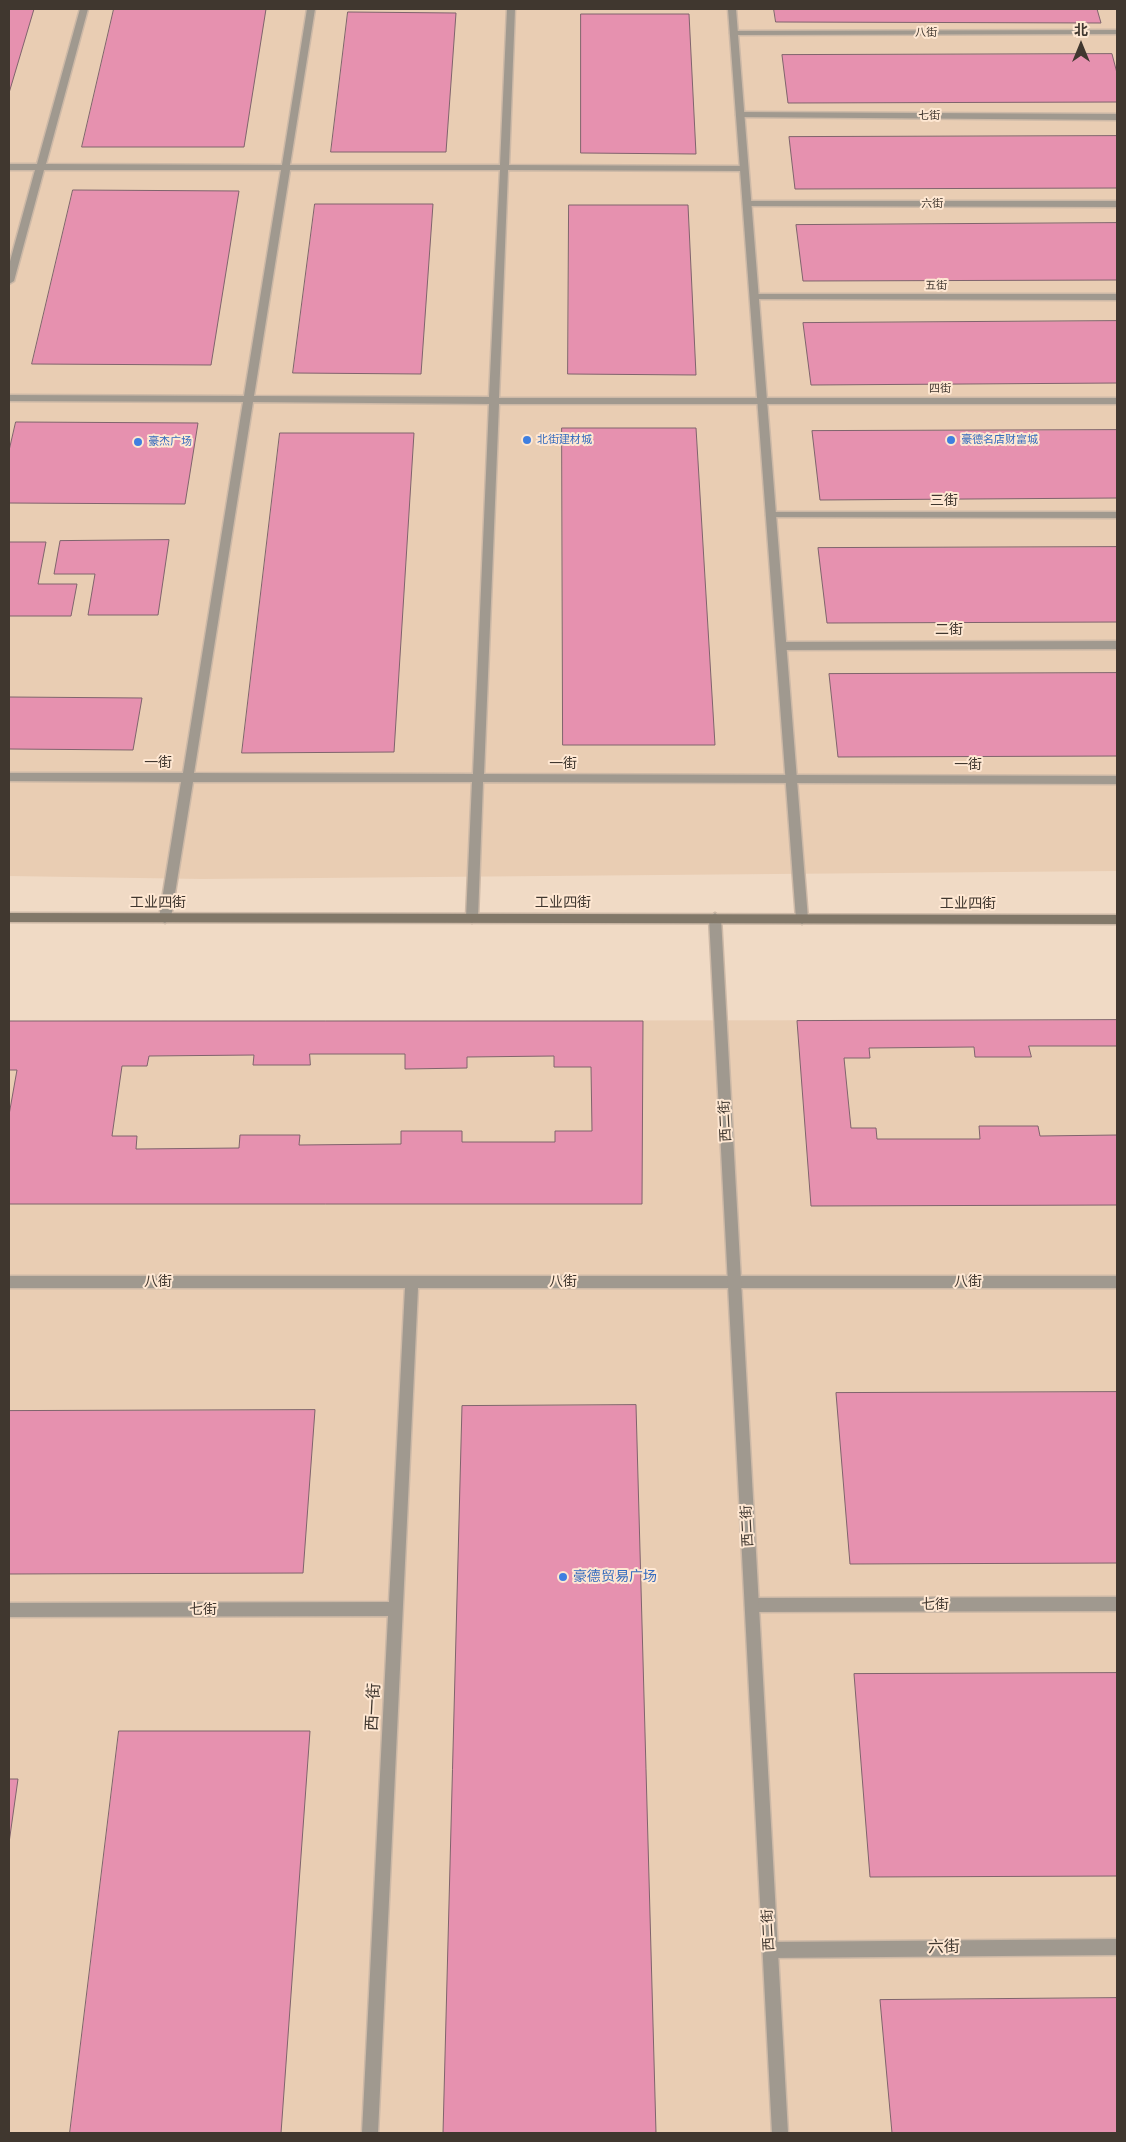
<!DOCTYPE html>
<html>
<head>
<meta charset="utf-8">
<style>
	body { margin:0 }
	#map { position:relative; width:1126px; height:2142px; overflow:hidden; background:#f0dac5; font-family:"Roboto Condensed","Noto Sans SC",sans-serif }
	canvas { display:block }
	.frame { position:absolute; inset:0; border:10px solid #40372f; pointer-events:none }
	.north { position:absolute; left:1056px; top:20px; width:50px; height:50px; -webkit-text-stroke:4px #fee7d2; paint-order:stroke; rotate:0deg; font-size:14px; font-weight:700; line-height:20px; text-align:center; color:#40372f }
	.north::after { content:''; display:block; margin:auto; width:18px; height:22px; background:#40372f; clip-path:polygon(50% 0,100% 100%,50% 72%,0 100%) }
</style>
</head>
<body>
<div id="map">
<canvas width="1126" height="2142"></canvas>
<div class="frame"></div>
<div class="north">北</div>
</div>
<script>
const ctx = document.querySelector('canvas').getContext('2d');
ctx.lineJoin = 'round';
function fill(path, color) { ctx.fillStyle = color; ctx.fill(path, 'evenodd'); }
function stroke(path, color, width, dash) { ctx.strokeStyle = color; ctx.lineWidth = width; ctx.lineCap = dash ? 'butt' : 'round'; ctx.setLineDash(dash || []); ctx.stroke(path); }
function write(font, color, halo, rows, align = 'center') {
  ctx.font = font + ' "Roboto Condensed","Noto Sans SC",sans-serif'; ctx.lineWidth = 4; ctx.setLineDash([]); ctx.textBaseline = 'middle'; ctx.strokeStyle = halo; ctx.fillStyle = color; for (const [text, x, y, turn = 0] of rows) {
    ctx.save(); ctx.translate(x, y); ctx.rotate((+turn || 0) * Math.PI / 180); ctx.textAlign = isNaN(turn) ? turn : align; if (halo) ctx.strokeText(text, 0, 0); ctx.fillText(text, 0, 0); ctx.restore();
  }
}
fill(new Path2D(`
	M9,9h1108v862l-914,8 -194,-3z
	M1117,1020v1113h-1108v-1112z`), '#e9cdb3');
const building = new Path2D(`
	M9,9h25l-25,84z
	M114,9h152l-22,138h-162z
	M774,9h323l4,14 -325,-1z
	M348,12l108,1 -10,139h-115z
	M581,14h108l7,140 -115,-1z
	M1112,54l5,19v29l-329,1 -6,-48z
	M1117,136v52l-322,1 -6,-52z
	M73,190l166,1 -28,174 -179,-1z
	M315,204h118l-12,170 -128,-1z
	M569,205h119l8,170 -128,-1z
	M1117,223v57l-314,1 -7,-56z
	M1117,321v62l-306,2 -8,-62z
	M16,422l182,1 -13,81 -176,-1v-52z
	M562,428h134l19,317h-152z
	M1117,430v68l-297,2 -8,-69z
	M280,433h134l-20,319 -152,1z
	M169,540l-11,75h-70l7,-41h-41l6,-33z
	M9,542h37l-8,42h39l-6,32h-62z
	M1117,547v75l-290,1 -9,-75z
	M1117,673v83l-279,1 -9,-83z
	M9,697l133,1 -9,52 -124,-1z
	M1117,1020v185l-306,1 -14,-185z
	M9,1021h634l-1,183h-633z
	M1029,1046h88v89l-77,1 -2,-10h-59l1,13h-103l-1,-11h-25l-7,-70h26l-1,-10 105,-1 1,10h56z
	M310,1054h95v15l62,-1v-11l87,-1v11h37l1,64h-37v11h-93v-11h-61v13l-102,1 1,-10h-60l-1,13 -103,1 1,-13h-25l10,-70h25l2,-10 105,-1 -1,10h57z
	M9,1070h8l-8,45z
	M1117,1392v171l-267,1 -14,-171z
	M636,1405l20,728h-213l19,-727z
	M315,1410l-12,163 -294,1v-163z
	M1117,1673v203l-247,1 -16,-203z
	M119,1731h191l-29,402h-211z
	M9,1779h9l-9,64z
	M1117,1998v135h-225l-12,-133z`);
fill(building, '#e691af');
stroke(building, '#80646d', 1);
const lane = new Path2D(`
	M80,9h8l-42,155 236,1 25,-156h8l-25,156h210l7,-156h8l-6,156 238,1v4l-3,1 -236,-1 -9,228h618v6h-618l-15,370 633,2v8l-634,-2 -5,136 -6,5 -6,-5 6,-136h-279l-22,136 -6,5 -4,-2 -2,-3 22,-136 -172,-1v-8h174l60,-371 -234,-1v-6l235,1 37,-226h-237l-30,111 -5,3v-19l26,-95h-26v-6h28zM290,170h210l-11,227 -235,-1zM253,402l236,2 -16,370 -279,-1z
	M1117,30v4l-383,1 -4,-2 4,-2z
	M740,112l377,2v6l-380,-3 -1,-2z
	M747,201h370v6l-373,-1 -1,-2z
	M754,294h363v6l-366,-1v-4z
	M771,512h346v6l-350,-1 -1,-2z
	M1117,641v8l-336,1 -5,-4 5,-4z
	M9,1276h1108v12h-699l-40,845h-16l26,-517 -379,1v-14l380,-1 16,-314h-396z
	M1117,1597v14l-365,1 -5,-2 -2,-5 2,-5 5,-2z
	M1117,1939v16l-347,3 -6,-2 -2,-6 2,-6 6,-2z`);
const street = new Path2D(`
	M728,9h8l72,910 -6,5 -6,-5z
	M715,913l6,5 67,1215h-16l-63,-1215z`);
const secondary = new Path2D(`
	M9,913l1108,2v9l-1108,-2z`);
stroke(lane, '#cdb9a7', 3);
stroke(street, '#cdb9a7', 3);
stroke(secondary, '#cdb9a7', 3);
fill(lane, '#a0998f');
fill(street, '#a0998f');
fill(secondary, '#827869');
for (const [x, y, r, color] of [
	[527,440,5,"#3f7fe0"],
	[951,440,5,"#3f7fe0"],
	[138,442,5,"#3f7fe0"],
	[563,1577,5,"#3f7fe0"]
]) { const dot = new Path2D(); dot.arc(x, y, r, 0, 2 * Math.PI); ctx.fillStyle = color; ctx.fill(dot); stroke(dot, '#fee7d2', 2); }
write('11px', '#40372f', '#fee7d2', [
	["八街",926,33],
	["七街",929,116],
	["六街",932,204],
	["五街",936,286],
	["四街",940,389]
]);
write('11px', '#366cbe', '#fee7d2', [
	["北街建材城",537,440],
	["豪德名店财富城",961,440],
	["豪杰广场",148,442]
], 'left');
write('14px', '#40372f', '#fee7d2', [
	["三街",944,501],
	["二街",949,630],
	["一街",158,763],
	["一街",563,764],
	["一街",968,765],
	["工业四街",158,903],
	["工业四街",563,903],
	["工业四街",968,904],
	["西二街",726,1121,-93],
	["八街",158,1282],
	["八街",563,1282],
	["八街",968,1282],
	["西二街",748,1526,-93],
	["七街",935,1605],
	["七街",203,1610],
	["西二街",769,1930,-93]
]);
write('14px', '#366cbe', '#fee7d2', [
	["豪德贸易广场",573,1577]
], 'left');
write('16px', '#40372f', '#fee7d2', [
	["西一街",374,1707,-87],
	["六街",944,1948,-1]
]);
</script>
</body>
</html>
